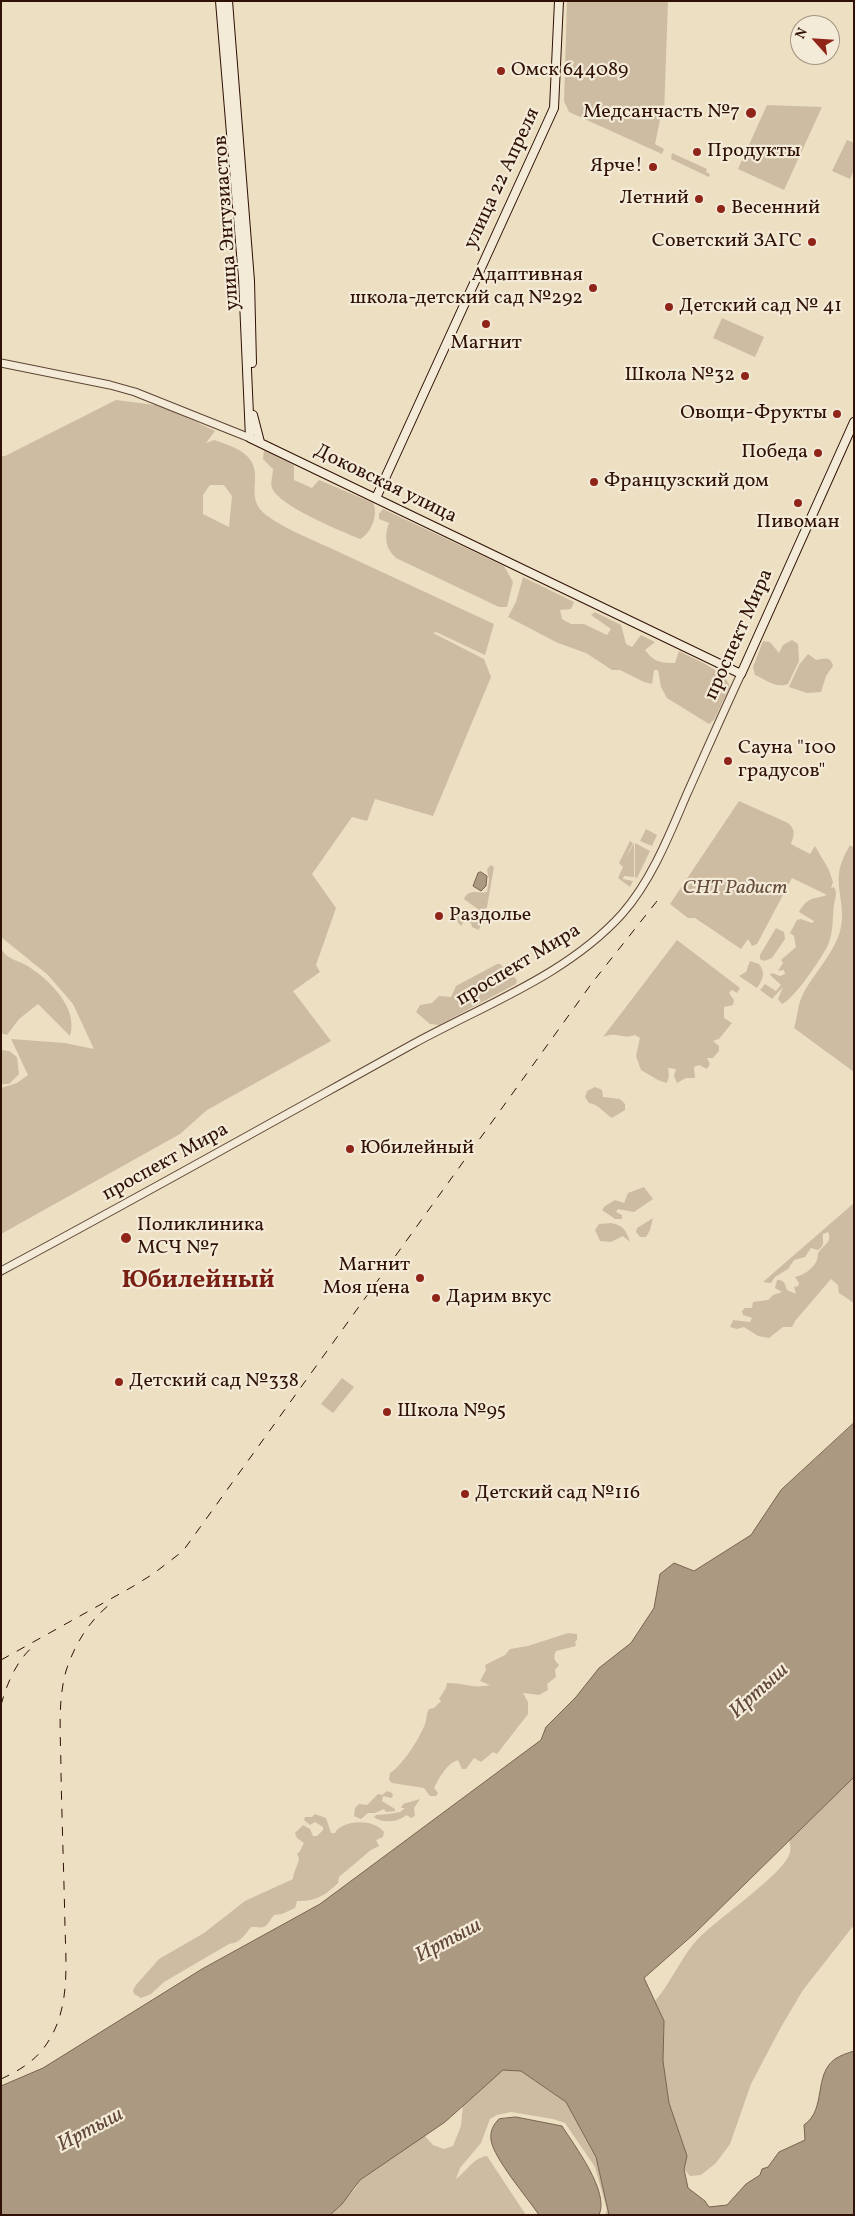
<!DOCTYPE html>
<html>
<head>
<meta charset="utf-8">
<style>
	body { margin:0 }
	#map { position:relative; width:855px; height:2216px; overflow:hidden; background:#eddfc2; font-family:Vollkorn,serif }
	canvas { display:block }
	.frame { position:absolute; inset:0; border:2px solid #2f1105; pointer-events:none }
	.north { position:absolute; left:790px; top:15px; width:50px; height:50px; box-sizing:border-box; background:#f3ead7; border:1px solid #a59383; border-radius:50%; rotate:296deg; font-size:14px; font-weight:700; line-height:20px; text-align:center; color:#2f1105 }
	.north::after { content:''; display:block; margin:auto; width:18px; height:22px; background:#8f2418; clip-path:polygon(50% 0,100% 100%,50% 72%,0 100%) }
</style>
</head>
<body>
<div id="map">
<canvas width="855" height="2216"></canvas>
<div class="frame"></div>
<div class="north">N</div>
</div>
<script>
const ctx = document.querySelector('canvas').getContext('2d');
ctx.lineJoin = 'round';
function fill(path, color) { ctx.fillStyle = color; ctx.fill(path, 'evenodd'); }
function stroke(path, color, width, dash) { ctx.strokeStyle = color; ctx.lineWidth = width; ctx.lineCap = dash ? 'butt' : 'round'; ctx.setLineDash(dash || []); ctx.stroke(path); }
function write(font, color, halo, rows, align = 'center') {
  ctx.font = font + ' Vollkorn,serif'; ctx.lineWidth = 4.5; ctx.setLineDash([]); ctx.textBaseline = 'middle'; ctx.strokeStyle = halo; ctx.fillStyle = color; for (const [text, x, y, turn = 0] of rows) {
    ctx.save(); ctx.translate(x, y); ctx.rotate((+turn || 0) * Math.PI / 180); ctx.textAlign = isNaN(turn) ? turn : align; if (halo) ctx.strokeText(text, 0, 0); ctx.fillText(text, 0, 0); ctx.restore();
  }
}
fill(new Path2D(`
	M567,1h101l-4,113 -3,1 -6,29 9,5 -2,5 -93,-42 -5,-11z
	M767,105l55,2 -38,83 -46,-21z
	M847,140l7,3v27l-4,9 -18,-8z
	M672,153l35,16 -1,3 4,2 -1,3 -38,-18z
	M722,318l42,19 -9,20 -42,-19z
	M116,400l47,6 52,25 -9,12 8,-3c11,4 26,8 34,17 17,19 -5,40 18,58 20,15 52,27 75,38 51,24 102,47 153,71l-9,31 -49,-23 -3,1 51,26 7,18 -58,139 -58,-17 -8,22 -15,-4 -40,57 24,34 -20,57 4,7 -27,19 38,50 -124,69 -27,24 -179,100v-146l16,-5 11,-8 -17,-36 54,4 29,6 -21,-45 -25,-29 -47,-38v-481h4zM210,485h14l8,11 -3,31 -26,-13v-19z
	M264,450l30,15v15l18,8 7,-8 54,23c6,11 -2,31 -13,36 -19,-8 -81,-33 -88,-51 -2,-5 1,-13 1,-19l-10,-10z
	M383,509l121,57 9,16 -6,25h-8l-103,-49c-11,-10 -12,-21 -7,-35l-10,-4v-5z
	M523,577l51,25 -3,7 -11,1 2,9 9,5h13l23,11 4,-6 -20,-14 4,-3 26,13 5,19 6,3 9,-12 14,7 -10,8c9,12 15,13 30,13l4,-12c15,8 47,20 51,36l-16,33 -5,4 -42,-26 -6,-11 -3,-17h-4l-2,14 -8,-2 -24,-12h-8l-26,-17 -28,-10 -50,-26 8,-15z
	M792,640l6,4 1,17 -11,23c-12,5 -23,-5 -33,-9l-2,-8 10,-26 7,1 9,11 4,-8z
	M808,654l8,6c8,-1 14,-5 17,6l-7,10 -5,16 -14,1 -18,-6 10,-22z
	M739,801l49,22c8,7 6,12 3,21l19,10 5,-8 14,24 4,12 -2,6 3,-1c4,7 1,11 0,18 -2,14 0,28 -7,42 -7,13 -33,52 -45,57l-4,-5 5,-12 -11,12 -12,-9 5,-6 11,7 5,-6 -11,-10 2,-2 8,3 5,-2 -1,-4 -6,1 5,-8 -2,-3 15,-13 -2,-11 -4,-3 7,-13 4,-1 11,4 2,-2 -15,-9c9,-16 14,-12 28,-17l-35,-17 -35,66 -5,2 -4,-7 -7,10 -46,-31h-7l-18,-14z
	M646,829l11,6 -5,11 -12,-5z
	M630,841l3,2 -8,17 9,-17v34l-10,-1 -1,3 10,2 -3,6 -12,-9 5,-11 -4,-4z
	M635,843l15,8 -13,27 -2,-1z
	M850,845l4,3v224l-60,-44c4,-12 3,-22 9,-34 11,-21 30,-39 37,-63 6,-21 -3,-38 -1,-57 1,-11 6,-20 11,-29z
	M491,865l3,2 -7,40 -8,23 -7,-3 -1,-4 -6,-3 -4,6 -6,-7 2,-4h8l11,5 3,-10 -15,-11c5,-11 15,-5 23,-7l2,-12 -2,-11z
	M776,928l8,4 1,7 -13,19 -8,3 -4,-2v-4z
	M677,940l63,48 -3,5 -5,-3 -3,3 5,7 -1,5 -9,2v11l8,5 -13,16 -6,2 6,5v5l-6,7h-6l3,6 -3,5 -8,-4 -5,2 1,11h-9l-9,5 -3,-7 2,-7 -8,-1 1,8 -2,7 -9,-3 -17,-10 -5,-14 4,-18 -5,-3c-14,5 -16,-4 -32,2z
	M1,949c9,12 14,10 25,16 23,14 53,43 44,71l-32,-32 -19,15 -12,16 -6,-2z
	M750,961l9,3c7,9 4,15 -2,24l-18,-12 7,-4z
	M497,964h3l17,16 -1,4 -77,41 -9,-1 -14,-12 4,-7 12,-2 7,-7 12,1 5,-11z
	M1,1050l8,1 8,6 2,17 -10,10h-8z
	M595,1087l7,3 1,7 17,2 5,5v6l-13,8c-8,-5 -14,-14 -23,-15l-4,-6 2,-6z
	M644,1187l9,12 -19,13 -16,-3 -2,3 6,3v4h-7l-13,-9 3,-4 10,-6 9,3 4,-10z
	M854,1203v100l-15,-10 -1,-8 -7,-6 -36,42 -3,6h-9l-14,11 -11,-2 -14,-9 -7,2 -7,-2 3,-7 17,2 2,-4 -9,-3 -1,-4 3,-3h7l1,-6 15,-2 5,-5 9,-3 -7,-4 2,-8c8,-1 8,5 10,10l9,4 -2,-7 4,-1 1,-3 -4,-6c9,-2 18,-8 22,-17 1,-2 0,-6 2,-8 4,-7 14,-10 9,-20l-5,2c-1,8 3,10 -5,16l-7,-2 -6,9 -11,3 -6,9 -13,8 -4,6 -8,-1z
	M653,1218l-3,12 -4,7h-6l-4,-5 1,-4z
	M611,1223c12,2 15,7 19,19l-7,-6 -12,6 -11,-1 -5,-11 4,-6z
	M342,1378l12,9 -21,26 -12,-9z
	M568,1633l9,1v6l-2,2 1,4 -20,5c-3,7 -2,9 3,14l-4,5 1,7 -9,7 1,6 -9,5 -16,-2 5,9v12l-31,40 -4,-2 -12,10 -7,-4 -8,11h-4l-4,-9c-11,3 -19,18 -24,28l4,5 -2,3h-6l-6,-8 -32,-5 -3,-3 1,-7c12,-7 30,-35 35,-49 2,-5 1,-10 4,-15l5,-1 7,-7 -2,-2 7,-11 1,-5c19,0 23,6 43,2l-10,-4 6,-11 -1,-5 20,-10 5,-6 18,-3z
	M854,1777v148l-51,65 -22,37 -30,57 -21,60 -14,19 -15,12 -11,1 -6,-7 3,-13 -18,-53 -6,-42 1,-40 -9,-20c16,-18 25,-42 41,-60 18,-20 91,-69 94,-89 1,-4 0,-8 -1,-12z
	M387,1791l5,2 1,3 -2,2 -8,-2 -1,5 13,8v2l-9,1 -2,-3 -9,4h-7l-7,6 -7,-3 1,-8 4,-4 8,1 11,-11 4,1z
	M420,1799l-6,9 1,7 -3,3 -6,-3c-7,7 -24,9 -32,2l2,-2 13,-1 11,-2 5,-4h-4l2,-4z
	M315,1814l11,4 5,15h4c8,-14 39,-14 49,-1l-1,5 -7,3 3,6 -8,4 -32,27 -1,6c-12,12 -23,19 -41,18l-2,7 -13,6 -8,1c-10,13 -6,13 -23,12 -7,9 -11,16 -22,17l-65,38 -13,12 -10,4 -7,-4 -1,-4 3,-5 23,-26 45,-26 41,-32 48,-22c0,-7 5,-13 6,-21l-2,-4 3,-3 4,-8 -7,-5 -2,-5 8,-8 7,4 3,7h4l6,-6v-3l-8,-5 -5,3 -6,-5 1,-3h7z
	M503,2069l18,2 45,31 30,55 13,58h-4l2,-5 -12,-43 -30,-44 -12,-4 -42,-7 -14,3 -7,4 -9,24 -21,25 -4,11c10,-7 18,-22 31,-23l39,59h-196l25,-26 5,-9 64,-45 9,10 11,4 9,-3 8,-20 2,-21z`), '#cdbca2');
const water = new Path2D(`
	M481,872l6,4 -1,10 -5,5 -8,-5 5,-13z
	M854,1423v354l-160,157 -50,44 20,43 -1,40 6,42 18,53 -3,13 4,19 17,13 4,6 18,-2 19,-21 14,-9 2,-6 6,-2 11,-15 26,-12 -1,-15c23,-16 9,-50 31,-66 6,-4 13,-6 19,-8v164h-245l-13,-58 -30,-55 -45,-31 -18,-1 -58,52 -85,58 -18,24 -12,11h-329v-129l42,-18 159,-99 118,-65 221,-164 5,-13 30,-30 23,-29 32,-25 23,-35 6,-34 14,-11 20,8 57,-36 30,-45z
	M516,2117l46,9c12,19 48,66 37,89h-60c-12,-18 -45,-56 -48,-75 -1,-9 2,-15 8,-21z`);
fill(water, '#ac9982');
stroke(water, '#7a6350', 1);
const tertiary = new Path2D(`
	M1,363l109,22 25,7 115,46
	M1,1271c138,-74 275,-151 412,-227 71,-39 154,-69 209,-130 29,-33 47,-78 64,-118 18,-40 36,-81 55,-122`);
const secondary = new Path2D(`
	M220,1l23,277 7,160 491,236 113,-252
	M228,1l22,280 2,82
	M253,415l7,27
	M376,498l178,-390 5,-107`);
stroke(tertiary, '#5e4434', 9);
stroke(secondary, '#2f1105', 10);
stroke(tertiary, '#f3ead7', 7);
stroke(secondary, '#f3ead7', 8);
stroke(new Path2D(`
	M1,1660l131,-73 21,-13 30,-23 409,-568 69,-87
	M1,1705c6,-22 16,-46 34,-60
	M1,2079c26,-12 42,-24 54,-50 14,-31 11,-68 10,-101 -1,-52 -3,-104 -4,-155 0,-34 -4,-70 5,-102 8,-25 22,-49 43,-66`), '#2f1105', 1, [9, 9]);
for (const [x, y, r, color] of [
	[501,71,5,"#8f2418"],
	[751,113,6,"#8f2418"],
	[697,152,5,"#8f2418"],
	[653,167,5,"#8f2418"],
	[699,199,5,"#8f2418"],
	[721,209,5,"#8f2418"],
	[812,242,5,"#8f2418"],
	[593,288,5,"#8f2418"],
	[669,307,5,"#8f2418"],
	[486,324,5,"#8f2418"],
	[745,376,5,"#8f2418"],
	[837,414,5,"#8f2418"],
	[818,453,5,"#8f2418"],
	[594,482,5,"#8f2418"],
	[798,503,5,"#8f2418"],
	[728,761,5,"#8f2418"],
	[439,916,5,"#8f2418"],
	[350,1149,5,"#8f2418"],
	[126,1238,6,"#8f2418"],
	[420,1278,5,"#8f2418"],
	[436,1298,5,"#8f2418"],
	[119,1382,5,"#8f2418"],
	[387,1412,5,"#8f2418"],
	[465,1494,5,"#8f2418"]
]) { const dot = new Path2D(); dot.arc(x, y, r, 0, 2 * Math.PI); ctx.fillStyle = color; ctx.fill(dot); stroke(dot, '#f3ead7', 2); }
write('20px', '#2f1105', '#f3ead7', [
	["Омск 644089",511,71],
	["Медсанчасть №7",740,113,"right"],
	["Продукты",707,152],
	["Ярче!",643,167,"right"],
	["Летний",689,199,"right"],
	["Весенний",731,209],
	["Советский ЗАГС",802,242,"right"],
	["Адаптивная",583,276,"right"],
	["школа-детский сад №292",583,299,"right"],
	["Детский сад № 41",679,307],
	["Магнит",486,344,"center"],
	["Школа №32",735,376,"right"],
	["Овощи-Фрукты",827,414,"right"],
	["Победа",808,453,"right"],
	["Французский дом",604,482],
	["Пивоман",798,523,"center"],
	["Сауна \"100",738,749],
	["градусов\"",738,772],
	["Раздолье",449,916],
	["Юбилейный",360,1149],
	["Поликлиника",137,1226],
	["МСЧ №7",137,1249],
	["Магнит",410,1266,"right"],
	["Моя цена",410,1289,"right"],
	["Дарим вкус",446,1298],
	["Детский сад №338",129,1382],
	["Школа №95",397,1412],
	["Детский сад №116",475,1494]
], 'left');
write('20px', '#2f1105', '#f3ead7', [
	["улица 22 Апреля",503,179,-65],
	["улица Энтузиастов",228,223,-94],
	["Доковская улица",385,485,26],
	["проспект Мира",740,635,-66],
	["проспект Мира",519,966,-31],
	["проспект Мира",166,1163,-29]
]);
write('italic 20px', '#664d3c', '#f3ead7', [
	["СНТ Радист",735,889]
]);
write('italic 21px', '#614737', '#f3ead7', [
	["Иртыш",760,1692,-42],
	["Иртыш",449,1942,-28],
	["Иртыш",91,2131,-28]
]);
write('bold 25px', '#7a1f14', '#f3ead7', [
	["Юбилейный",198,1282]
]);
</script>
</body>
</html>
